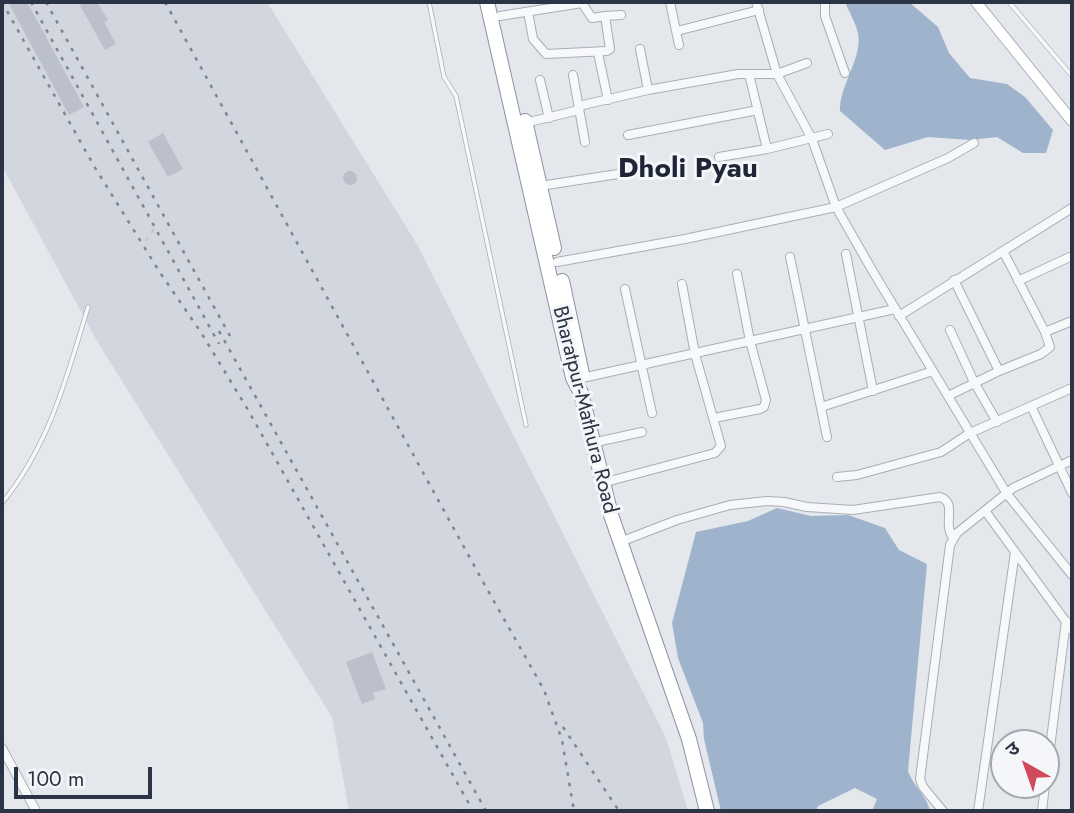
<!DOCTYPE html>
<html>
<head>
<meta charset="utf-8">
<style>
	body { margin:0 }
	#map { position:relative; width:1074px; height:813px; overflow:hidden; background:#e4e7ec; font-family:Jost,"Noto Sans Devanagari",sans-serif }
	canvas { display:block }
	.frame { position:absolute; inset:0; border:4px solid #2b3445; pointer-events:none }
	.north { position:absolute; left:990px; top:729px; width:70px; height:70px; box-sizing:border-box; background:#f4f6f9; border:2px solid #a4a8b1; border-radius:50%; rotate:320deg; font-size:19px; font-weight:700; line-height:28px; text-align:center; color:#2b3445 }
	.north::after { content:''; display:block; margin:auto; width:24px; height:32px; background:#d1495b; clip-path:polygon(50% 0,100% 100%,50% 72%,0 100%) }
	.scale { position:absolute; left:14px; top:767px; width:138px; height:32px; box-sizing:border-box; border:4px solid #2b3445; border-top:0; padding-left:9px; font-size:21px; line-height:24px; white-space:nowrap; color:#2b3445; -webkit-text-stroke:5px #f4f6f9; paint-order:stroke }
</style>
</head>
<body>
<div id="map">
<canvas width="1074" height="813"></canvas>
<div class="frame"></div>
<div class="north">उ</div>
<div class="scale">100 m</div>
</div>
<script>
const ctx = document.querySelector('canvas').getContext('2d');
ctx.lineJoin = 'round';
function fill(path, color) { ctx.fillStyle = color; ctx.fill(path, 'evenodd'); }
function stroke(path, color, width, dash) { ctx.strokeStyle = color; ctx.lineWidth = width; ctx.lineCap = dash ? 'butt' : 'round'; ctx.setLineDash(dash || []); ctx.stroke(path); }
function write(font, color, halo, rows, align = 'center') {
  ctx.font = font + ' Jost,sans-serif'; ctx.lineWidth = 6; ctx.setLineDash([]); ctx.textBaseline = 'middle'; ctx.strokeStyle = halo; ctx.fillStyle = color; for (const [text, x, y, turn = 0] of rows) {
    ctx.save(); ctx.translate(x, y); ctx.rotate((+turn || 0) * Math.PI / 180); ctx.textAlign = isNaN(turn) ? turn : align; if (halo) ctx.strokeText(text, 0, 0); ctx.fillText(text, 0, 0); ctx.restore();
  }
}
fill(new Path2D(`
	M2,2h265l151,244 248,492 22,73h-222l-3,-3 -6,3h-108l-17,-94 -235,-376 -95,-175z`), '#d2d6de');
fill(new Path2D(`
	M845,2h64l29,25 11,26 21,25 37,6 18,13 28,33 -7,23h-23l-26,-16 -27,3 -42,-3 -43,13 -45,-39c-1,-25 23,-54 18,-77 -2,-11 -9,-22 -13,-32z
	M777,508l34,8 37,-1 37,13 14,22 28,14 -19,207c6,16 19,25 22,40h-58l5,-12 -22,-11 -37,18 -2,5h-95l-17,-72 -1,-16 -25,-65 -6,-35 24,-91 52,-11z`), '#9fb4cc');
fill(new Path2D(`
	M8,2h19l57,105 -15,8z
	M78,2h19l11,18 -4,2 12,22 -11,6z
	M163,133l20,36 -15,8 -20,-35z
	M343 178a7 7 0 1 1 14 0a7 7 0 1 1-14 0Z
	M372,652l14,37 -13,4 2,6 -13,5 -16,-42z`), '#bbc0ca');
const lane = new Path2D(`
	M429,2l15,75 12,19 70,329
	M1009,2l63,74
	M2,503c47,-57 65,-126 86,-196`);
const street = new Path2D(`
	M670,2l9,43
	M756,2l21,72 35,65 24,68 36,63 135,224 65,81
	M825,2v14l20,57
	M528,12l5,27 13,15 61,-3 3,-2 -5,-33 16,-1
	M500,16l82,-13 10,15 13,-2
	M677,31l82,-21
	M640,49l8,41
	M598,53l10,47
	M749,74l18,75
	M573,75l12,67
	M540,80l9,38
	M525,123l50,-12 8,-6 65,-15 90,-16h39l30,-11
	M628,135l130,-25
	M719,157l48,-8 61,-15
	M540,186l78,-12
	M846,254l27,137
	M790,257l37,180
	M557,262l128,-23 151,-32 112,-49 26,-15
	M954,280l45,91
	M1018,281l54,-25
	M625,289l27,124
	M899,316l173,-108
	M950,330l24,52 23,40
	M1045,332l27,-11
	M582,378l313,-69
	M948,396l51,-25 42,-17 9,-7 -5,-15 -42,-81
	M1031,406l41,87
	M821,407l112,-36
	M714,418l46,-9 4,-2 2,-7 -16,-59 -13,-67
	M592,443l50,-11
	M837,477l20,-2 84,-23 29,-19 102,-45
	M602,483l113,-30 6,-7 -26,-92 -13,-70
	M986,512l86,118
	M620,542l57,-22 53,-15 37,-4 17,1 23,5 46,3 87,-13c18,6 2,25 13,41
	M2,748l34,63
	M1046,779l20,-158
	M943,811l-20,-24 -3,-8 30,-234 7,-12 56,-45 59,-28
	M978,811l37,-259
	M1042,811l3,-26`);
const secondary = new Path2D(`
	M976,2l96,119`);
const highway = new Path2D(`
	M487,2l86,376 8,15 30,122 78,224 18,72
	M525,121l29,127
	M562,281l20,93`);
stroke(lane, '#a9aeb7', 5);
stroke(street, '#a9aeb7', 10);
stroke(secondary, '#a9aeb7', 12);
stroke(highway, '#8b94a3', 16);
stroke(new Path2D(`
	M145,241l9,-12`), '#c2c5cb', 2, [5, 5]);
stroke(lane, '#f7f8fa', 3.5);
stroke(street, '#f7f8fa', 8);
stroke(secondary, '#fff', 10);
stroke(highway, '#fff', 14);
stroke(new Path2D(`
	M2,2l92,164 65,105 43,63 46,76 225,401
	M31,2l188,342
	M46,2l184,334
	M165,2l317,578 62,110 18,50 12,71
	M219,331l267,480
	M563,727l56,84`), '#7d8696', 2.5, [3.5, 7]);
write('21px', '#2b3445', '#f4f6f9', [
	["Bharatpur-Mathura Road",584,410,76]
]);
write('bold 28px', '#1d2536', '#f4f6f9', [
	["Dholi Pyau",688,170]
]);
</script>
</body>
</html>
